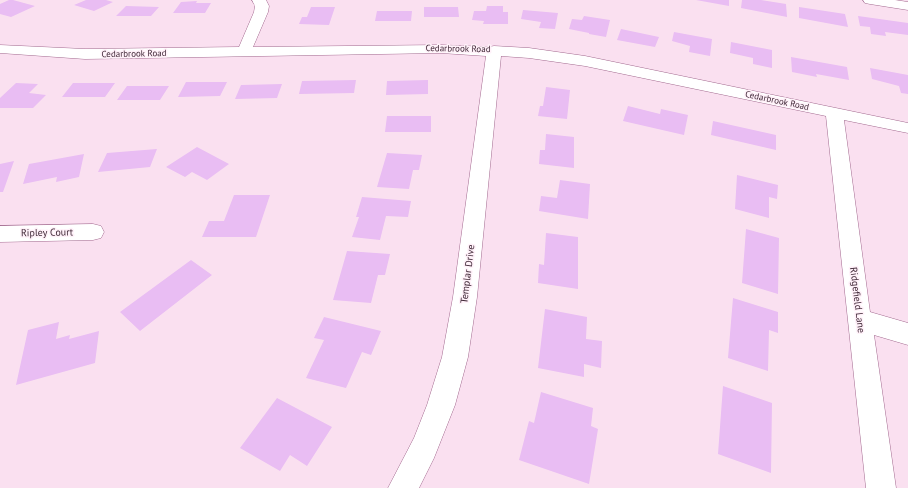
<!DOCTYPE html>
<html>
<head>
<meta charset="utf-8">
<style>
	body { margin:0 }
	canvas { display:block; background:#fae0f0 }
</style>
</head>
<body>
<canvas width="908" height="488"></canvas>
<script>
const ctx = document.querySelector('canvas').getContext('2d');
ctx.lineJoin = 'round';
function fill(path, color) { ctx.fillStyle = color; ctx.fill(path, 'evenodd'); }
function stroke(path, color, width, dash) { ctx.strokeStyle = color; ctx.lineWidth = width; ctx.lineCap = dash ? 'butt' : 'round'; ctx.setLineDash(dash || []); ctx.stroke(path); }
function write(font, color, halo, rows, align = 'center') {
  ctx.font = font + ' "PT Sans",sans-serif'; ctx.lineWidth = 3; ctx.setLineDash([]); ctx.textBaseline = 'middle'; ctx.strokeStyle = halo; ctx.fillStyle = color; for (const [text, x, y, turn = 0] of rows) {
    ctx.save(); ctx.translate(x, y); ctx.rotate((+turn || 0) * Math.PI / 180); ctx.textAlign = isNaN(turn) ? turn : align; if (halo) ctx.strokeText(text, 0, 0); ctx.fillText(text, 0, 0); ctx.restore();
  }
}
fill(new Path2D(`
	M9,0h4l22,6 -24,11 -11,-3v-10z
	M86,0h20l7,2 -19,9 -20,-6z
	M696,0h33v6z
	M742,0h19l25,4 1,13 -46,-9z
	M197,1l-1,2h15l-6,10h-32l8,-11z
	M126,6l33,1 -8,9h-35z
	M487,6h16v6h5v12h-25l1,-3 -12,-1 2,-9h12z
	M311,7h24l-6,18 -30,-1 3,-7h5z
	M424,7h34l1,10h-35z
	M799,7l46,7 3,13 -49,-9z
	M523,10l35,3 -3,16 -16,-1 2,-6 -20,-3z
	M377,11h35l-1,10h-36z
	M584,16l26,4 -4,17 -17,-3v-1l-20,-4 3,-10 10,1z
	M858,16l50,7v12l-23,-3 1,4 -15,-2 -1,-7 -10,-1z
	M621,29l38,8 -4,10 -38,-7z
	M674,32l38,7 -2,17 -21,-4 1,-6 -18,-5z
	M731,42l41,8v18l-19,-4v-6l-23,-5z
	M791,57l56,10 2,13 -33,-6 1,3 -25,-5z
	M870,68l38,7v19l-7,-1 -2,-7 -27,-7z
	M356,80l-2,13 -55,1 3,-13z
	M428,80v14l-42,1 1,-14z
	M186,82h41l-7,14 -42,1z
	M16,83l22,1 -9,9 17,2 -13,13h-33v-10z
	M73,83h42l-10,14h-43z
	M282,84l-5,14 -42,1 6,-14z
	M127,86h42l-9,14h-43z
	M546,87l24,3 -3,29 -29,-3 2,-10h3z
	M628,106l32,8 1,-5 27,6 -4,20 -61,-14z
	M387,116h44v16h-46z
	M713,121l63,14v15l-65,-15z
	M546,134l28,3v31l-35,-4 1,-14h5z
	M197,147l32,17 -22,16 -15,-8 -7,5 -19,-10z
	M157,149l-7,18 -52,5 9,-19z
	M387,153l35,2 -3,15h-6l-4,19 -32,-2z
	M84,154l-5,23 -23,5 1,-5 -34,7 6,-20z
	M14,161l-11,31h-3v-28z
	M737,175l41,10 -1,14 -8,-2v21l-34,-9z
	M560,180l30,4 -2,35 -49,-8 2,-15 16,2z
	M234,195h36l-14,42h-54l7,-16h15z
	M362,197l49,4 -3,16 -22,-1 -6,24 -28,-3 7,-20h-3z
	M746,229l33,9 -1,56 -36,-11z
	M546,233l32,4v52l-40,-6 1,-19 5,1z
	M347,251l43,3 -5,21h-7l-7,28 -38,-3z
	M191,260l21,15 -72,56 -20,-19z
	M733,298l45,14v21l-9,-3 -1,41 -40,-13z
	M545,309l42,8 -1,22 16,2 -1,27 -17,-4v13l-46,-9z
	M324,317l57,14 -10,24 -9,-3 -16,36 -40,-10 18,-38 -10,-2z
	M59,322l-3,17 14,-4 -1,4 30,-8 -4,32 -79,22 12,-55z
	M723,386l49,17 -1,70 -53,-19z
	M541,392l52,16 -2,18 7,3 -9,55 -70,-24 10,-39 5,2z
	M277,398l55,29 -25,39 -17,-11 -10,16 -40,-23z`), '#e9bdf3');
const street = new Path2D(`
	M252,0h14l3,6 -1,6 -15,35 188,-2 48,2 5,-1 35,2 56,8 323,67v10l-64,-13 26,192 38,11v22l-34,-10 22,153h-30l-40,-372 -241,-50 -56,-8 -28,-2 -24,241 -9,60 -13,48 -21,53 -15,30h-31l26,-50 13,-33 15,-48 11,-60 33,-241 -45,-3 -356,6 -85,-6v-8l85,4 154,-2 15,-35 1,-6z
	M863,0h32l13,2v8l-38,-6 -5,-1z
	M93,224l8,2 3,6 -3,6 -8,2 -93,2v-16z`);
stroke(street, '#a26a8f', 1);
fill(street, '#fff');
write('9px', '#3e2635', '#fff1f9', [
	["Cedarbrook Road",458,49,1],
	["Cedarbrook Road",134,54,-1],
	["Cedarbrook Road",777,101,12]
]);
write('10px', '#3e2635', '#fff1f9', [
	["Ripley Court",47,233,-1],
	["Templar Drive",468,274,-83],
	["Ridgefield Lane",857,300,83]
]);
</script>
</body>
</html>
